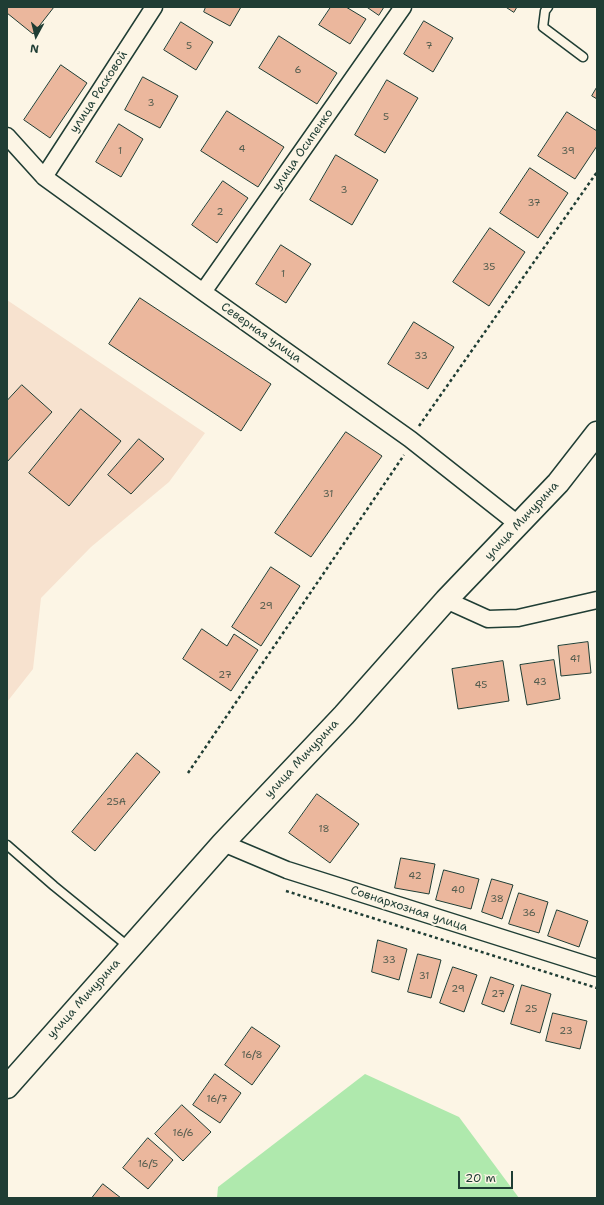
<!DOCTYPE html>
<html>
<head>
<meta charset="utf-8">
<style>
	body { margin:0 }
	#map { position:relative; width:604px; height:1205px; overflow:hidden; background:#fcf5e5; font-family:"Shantell Sans",sans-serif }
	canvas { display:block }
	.frame { position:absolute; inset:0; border:8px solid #1f3d34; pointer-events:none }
	.north { position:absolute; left:16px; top:16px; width:40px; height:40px; -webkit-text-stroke:3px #fcf5e5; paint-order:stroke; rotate:187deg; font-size:11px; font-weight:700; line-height:16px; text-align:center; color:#1f3d34 }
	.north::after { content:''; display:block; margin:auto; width:14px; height:18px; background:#1f3d34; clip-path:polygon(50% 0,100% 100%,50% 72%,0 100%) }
	.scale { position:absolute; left:458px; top:1171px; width:55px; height:18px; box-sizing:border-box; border:2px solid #1f3d34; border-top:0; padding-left:5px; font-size:12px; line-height:14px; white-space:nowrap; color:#1f3d34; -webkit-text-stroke:3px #fcf5e5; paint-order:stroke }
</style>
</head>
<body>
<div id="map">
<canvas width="604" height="1205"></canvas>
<div class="frame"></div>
<div class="north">N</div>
<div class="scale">20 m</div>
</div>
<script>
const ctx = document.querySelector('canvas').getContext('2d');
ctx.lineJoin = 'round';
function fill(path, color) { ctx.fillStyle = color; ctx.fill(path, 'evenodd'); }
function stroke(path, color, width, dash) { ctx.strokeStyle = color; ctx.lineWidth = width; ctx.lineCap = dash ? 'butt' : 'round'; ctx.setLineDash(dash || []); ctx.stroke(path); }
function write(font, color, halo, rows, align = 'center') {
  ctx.font = font + ' "Shantell Sans",sans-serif'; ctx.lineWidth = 4; ctx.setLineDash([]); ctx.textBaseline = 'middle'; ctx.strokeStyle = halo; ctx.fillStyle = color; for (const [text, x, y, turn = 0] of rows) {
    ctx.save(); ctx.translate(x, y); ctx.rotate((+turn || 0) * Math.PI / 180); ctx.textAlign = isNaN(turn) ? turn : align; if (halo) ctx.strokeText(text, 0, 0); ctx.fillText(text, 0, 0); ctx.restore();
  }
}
fill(new Path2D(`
	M7,300l198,133 -36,49 -78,65 -50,51 -8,71 -26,33z`), '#f7e2cf');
fill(new Path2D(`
	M365,1074l94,43 60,81h-302l1,-11z`), '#afe9ad');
const building = new Path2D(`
	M7,7h47l-21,27 -26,-21z
	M206,7h35l-11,19 -26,-14z
	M331,7h15l20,12 -16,25 -31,-19z
	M367,7h17l-5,8z
	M506,7h11l-3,5z
	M424,21l29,17 -20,34 -29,-18z
	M181,22l32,20 -17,28 -32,-20z
	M279,36l58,37 -20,31 -58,-36z
	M61,65l26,18 -37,55 -26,-18z
	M143,77l35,19 -18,32 -35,-18z
	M387,80l31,18 -33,55 -30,-18z
	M597,87v12l-5,-3z
	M227,111l57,36 -26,40 -57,-36z
	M567,112l30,19v15l-22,33 -37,-23z
	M119,124l24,15 -22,38 -25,-15z
	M336,155l42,25 -26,45 -42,-25z
	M530,168l38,25 -30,45 -38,-25z
	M223,181l25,17 -31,45 -25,-18z
	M490,228l35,24 -36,54 -36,-24z
	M281,245l30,19 -25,39 -30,-19z
	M140,298l131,86 -30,47 -132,-87z
	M414,322l40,25 -26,42 -40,-25z
	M22,385l30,27 -45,50v-61z
	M81,409l40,32 -52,65 -40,-33z
	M346,432l36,24 -71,101 -36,-24z
	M139,439l25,20 -33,35 -23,-19z
	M271,567l29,19 -39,60 -29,-19z
	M202,629l25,17 7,-12 24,16 -27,41 -48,-32z
	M588,642l3,31 -30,3 -3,-30z
	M554,660l6,39 -33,6 -7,-40z
	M503,661l6,40 -51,8 -6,-40z
	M137,753l23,19 -65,79 -23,-19z
	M317,794l42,30 -29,39 -41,-30z
	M401,858l34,6 -6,30 -34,-6z
	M444,870l35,9 -8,30 -35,-9z
	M492,879l21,6 -11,34 -20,-7z
	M519,893l29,9 -9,31 -30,-9z
	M557,910l31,11 -9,26 -31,-11z
	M378,940l29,9 -8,31 -27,-8z
	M418,954l23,6 -10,38 -23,-6z
	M453,967l24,8 -13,37 -24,-9z
	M491,977l23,8 -10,27 -22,-8z
	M522,985l29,9 -11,39 -29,-9z
	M553,1013l34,8 -7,28 -34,-8z
	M252,1027l28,19 -28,39 -27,-20z
	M215,1074l26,19 -21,30 -27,-18z
	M182,1105l29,27 -28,29 -28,-27z
	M148,1138l25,22 -25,29 -25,-21z
	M103,1184l18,14h-29z`);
fill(building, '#ebb79d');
stroke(building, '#1f3d34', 1);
const lane = new Path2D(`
	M548,7l-3,4 -2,16 40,30
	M7,845l47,41 75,61`);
const street = new Path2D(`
	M7,136l37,41 159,115 207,147 109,86
	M44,177l110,-170
	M203,292l200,-285
	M446,600l42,19 30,-1 79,-18
	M223,843l64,27 310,98`);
const secondary = new Path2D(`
	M7,1087l216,-244 121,-128 102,-115 112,-117 39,-50`);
stroke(lane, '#1f3d34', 11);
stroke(street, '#1f3d34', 19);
stroke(secondary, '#1f3d34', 25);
stroke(new Path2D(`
	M419,426l178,-254
	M188,773l216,-318
	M286,891l311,97`), '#1f3d34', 2.5, [3, 3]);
stroke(lane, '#fcf5e5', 8);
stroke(street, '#fcf5e5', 16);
stroke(secondary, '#fcf5e5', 22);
write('10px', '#525c4e', null, [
	["5",189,46],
	["7",429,46],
	["6",298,70],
	["3",151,103],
	["5",386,117],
	["4",242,149],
	["1",120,151],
	["39",568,151],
	["3",344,190],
	["37",534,203],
	["2",220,212],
	["35",489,267],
	["1",283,274],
	["33",421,356],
	["31",328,494],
	["29",266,606],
	["41",575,659],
	["27",225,675],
	["43",540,682],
	["45",481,685],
	["25А",116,802],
	["18",324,829],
	["42",415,876],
	["40",458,890],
	["38",497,899],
	["36",529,913],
	["33",389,960],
	["31",424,976],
	["29",458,989],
	["27",498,994],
	["25",531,1009],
	["23",566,1031],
	["16/8",252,1055],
	["16/7",217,1099],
	["16/6",183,1133],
	["16/5",148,1164]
]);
write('12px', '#1f3d34', '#fcf5e5', [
	["улица Расковой",99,92,-57],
	["улица Осипенко",303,150,-55],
	["Северная улица",261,333,35],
	["улица Мичурина",522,521,-47],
	["улица Мичурина",302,759,-47],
	["Совнархозная улица",409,909,18],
	["улица Мичурина",84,999,-48]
]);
</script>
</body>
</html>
